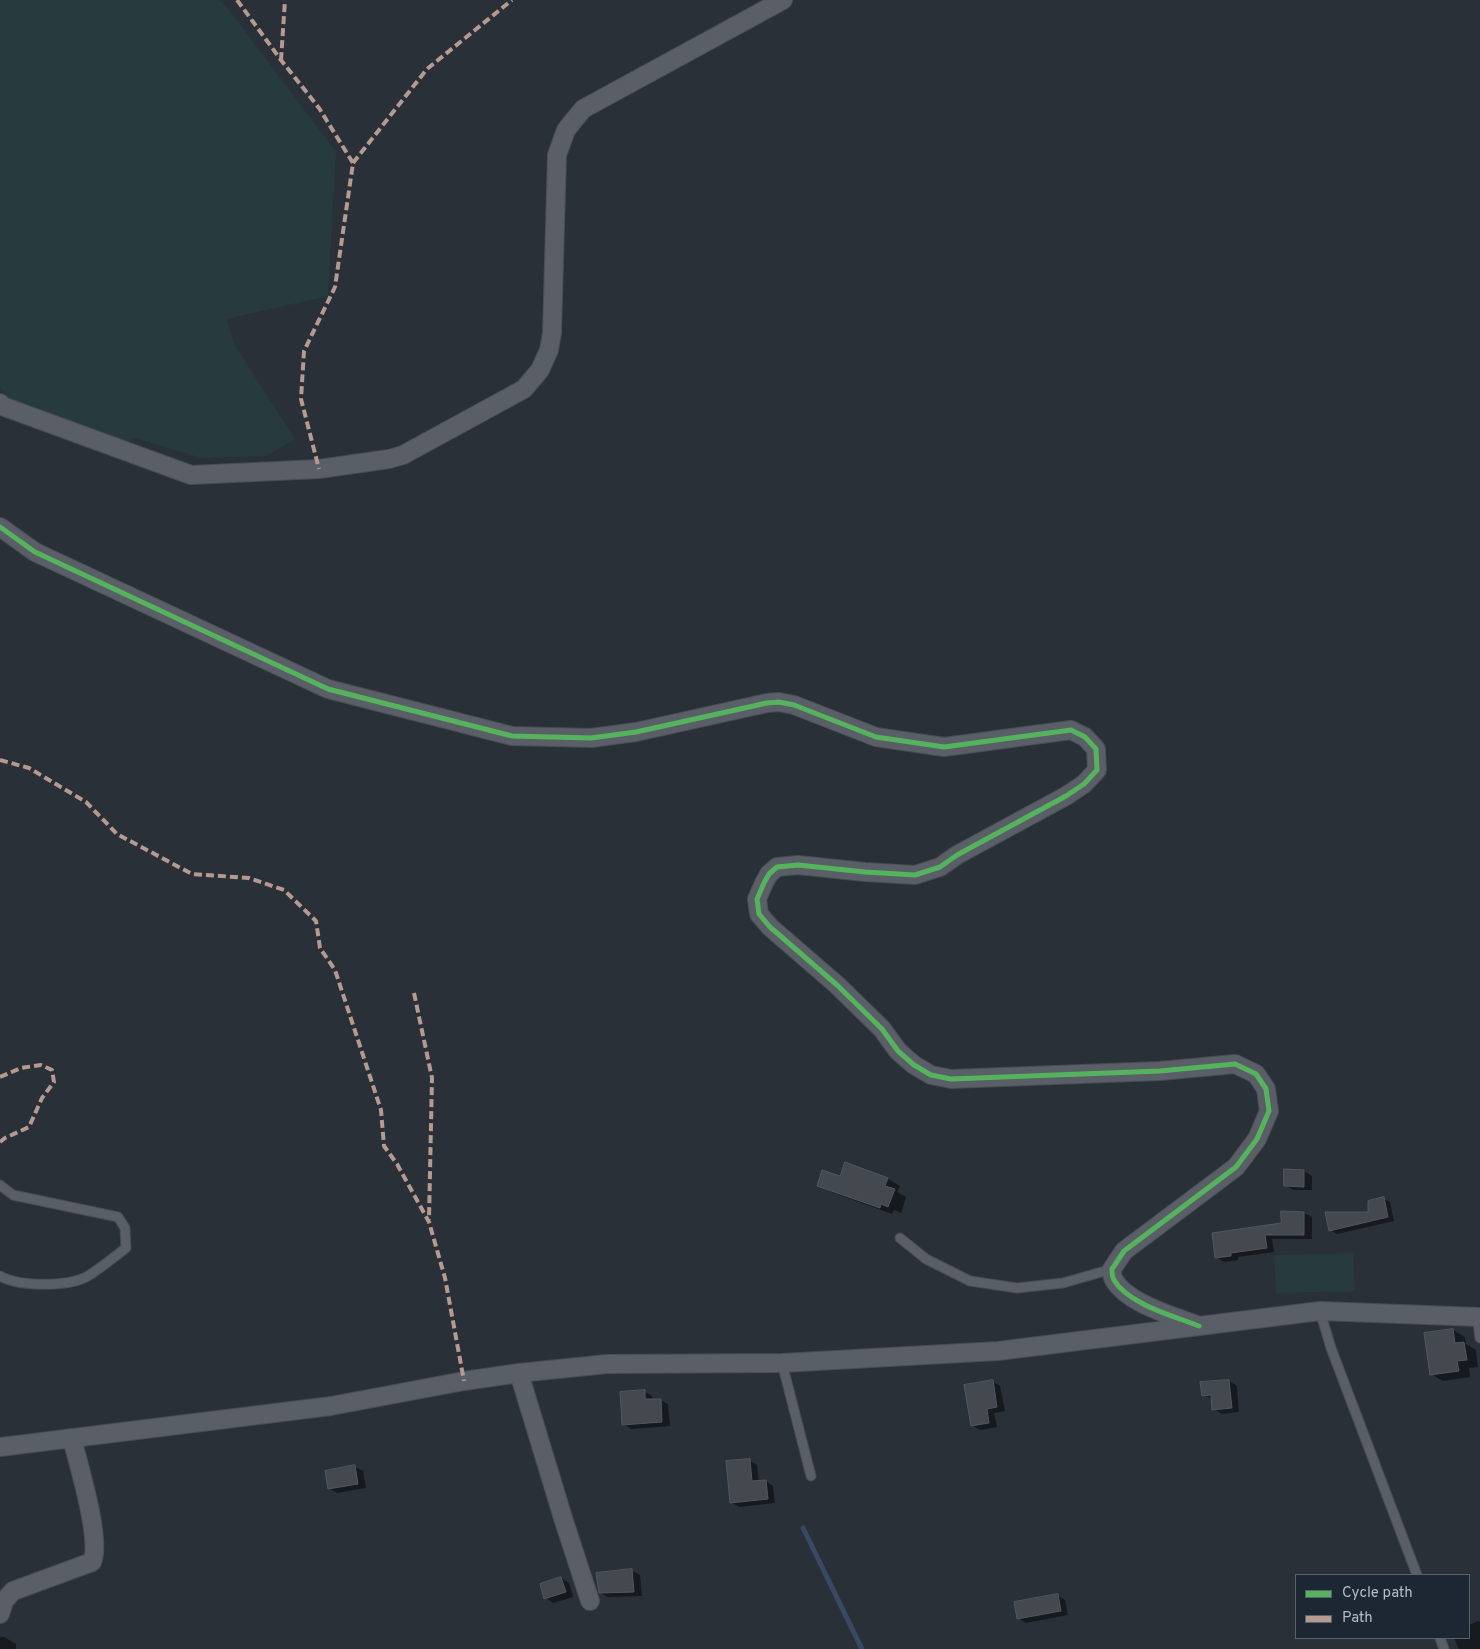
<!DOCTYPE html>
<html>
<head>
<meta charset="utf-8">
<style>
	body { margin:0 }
	#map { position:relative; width:1480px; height:1649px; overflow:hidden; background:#2a3038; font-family:Overpass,sans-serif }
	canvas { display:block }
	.legend { position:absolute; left:1295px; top:1574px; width:175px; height:65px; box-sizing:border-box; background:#1d2633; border:1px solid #59626f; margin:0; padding:6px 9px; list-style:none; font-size:15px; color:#b4bcc9 }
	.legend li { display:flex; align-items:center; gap:10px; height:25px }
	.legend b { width:25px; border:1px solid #59626f }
</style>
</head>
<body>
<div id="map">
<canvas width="1480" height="1649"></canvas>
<ul class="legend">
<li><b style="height:6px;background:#56b35d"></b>Cycle path</li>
<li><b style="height:6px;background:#b69a8f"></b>Path</li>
</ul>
</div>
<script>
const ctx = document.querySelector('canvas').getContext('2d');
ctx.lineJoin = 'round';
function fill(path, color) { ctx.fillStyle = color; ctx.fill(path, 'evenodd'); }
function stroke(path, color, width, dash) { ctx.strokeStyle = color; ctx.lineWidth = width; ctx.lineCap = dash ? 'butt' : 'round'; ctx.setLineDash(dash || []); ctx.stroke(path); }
fill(new Path2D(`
	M0,0h219l11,11 106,141 -8,144 -101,23 7,25 61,95 -29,17 -64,2 -68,-20 -6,5 -114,-40 -14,-16z
	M1353,1253l2,38 -79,2 -2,-38z`), '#273a3e');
fill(new Path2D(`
	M1285,1171h19l8,5v14h-19l-8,-5z
	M841,1178l47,1 12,7 -3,6 9,5 -5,16 -7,-3 -2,4 -61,-22 -12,-7z
	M1383,1199l7,3 4,19 -57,13 -7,-4 39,-17z
	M1304,1213l8,4v22h-40l2,13 -36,5v3l-14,2 -8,-5z
	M1453,1330l12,7 1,7 10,6 2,17 -9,1 1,9 -27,4 -12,-7z
	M1229,1381l8,5 2,26 -17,2 -8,-5 -1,-10 -10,-4z
	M993,1382l7,4 5,25 -11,2 3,14 -17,3 -8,-5z
	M645,1392l7,4 1,4h7l8,4 2,22 -39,3 -7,-5z
	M749,1460l8,5 2,17 7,-1 7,5 2,17 -36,4 -8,-5z
	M355,1467l8,4 3,17 -29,5 -8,-5z
	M632,1571l8,4 2,21 -34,1 -8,-4z
	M561,1578l8,5 4,14 -20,6 -7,-5z
	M1057,1595l8,5 3,15 -42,8 -8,-5z
	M1478,1621l2,1v27h-21l-5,-11h15v-13z
	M0,1637h4l12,7v5h-16z`), '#0007');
stroke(new Path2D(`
	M803,1528l59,121`), '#384963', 5);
const building = new Path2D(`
	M845,1162l43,16 -3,8 10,3 -7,18 -7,-3 -1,4 -63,-22 5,-16 18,6z
	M1284,1169l20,1v17l-20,-1z
	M1384,1197l4,20 -59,14 -4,-19h43v-11z
	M1281,1211l23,1v23h-39l2,13 -36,5v3l-16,2 -3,-25 69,-10z
	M1453,1329l2,14 9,-1 3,18 -10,1 2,10 -29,4 -6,-42z
	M993,1380l4,27 -10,2 2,14 -18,3 -7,-41z
	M1229,1380l3,28 -20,2 -1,-15 -9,1 -2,-14z
	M645,1390v9h16l1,23 -40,3 -2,-33z
	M750,1459l2,22 14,-1 2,19 -38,4 -4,-42z
	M355,1465l3,19 -30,5 -3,-18z
	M632,1569l2,23 -35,1 -3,-20z
	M561,1577l5,15 -22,7 -4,-15z
	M1058,1594l3,17 -44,8 -3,-17z`);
fill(building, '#444950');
stroke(building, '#52575f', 1);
const service = new Path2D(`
	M0,1185l13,10 105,22 7,11 1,20c-12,9 -25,20 -38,28 -19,11 -69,11 -88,0
	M900,1238l26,21 44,22 47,7 46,-5 49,-14
	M1320,1311l11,37 86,227
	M1477,1316l3,22
	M782,1363l29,113
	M1440,1638l4,11`);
const minor = new Path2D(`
	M0,403l2,3 189,69 128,-6 70,-10 14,-4 121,-66 16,-19 9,-20 3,-17 5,-178 9,-25 17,-21 200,-109
	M0,527l35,25 293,137 184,47 79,2 45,-6 131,-29 12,-1 15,3 82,32 68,10 127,-17 14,7 11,12 1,21 -13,14 -18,12 -109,59 -17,12 -25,8 -50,-3 -67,-7 -21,2 -8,7 -5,9 -7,16 2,15 11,13 67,58 45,44 16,22 16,14 17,10 20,4 209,-8 75,-7 21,10 10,15 3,22 -12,28 -21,28 -112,84 -12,18c0,3 0,8 2,11 14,24 60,36 85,46
	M519,1373l44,145 27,83
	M0,1447l331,-41 133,-25 55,-8 88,-9 175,-1 216,-12 322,-40 160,6
	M0,1614l4,-13 9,-10 79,-29c10,-22 -14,-98 -20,-124`);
stroke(service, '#484c53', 11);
stroke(minor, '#484c53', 20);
stroke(service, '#5a5e66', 9);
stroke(minor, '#5a5e66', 18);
stroke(new Path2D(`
	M237,0l44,60 38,48 34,55 -18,124 -31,64 -3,48 18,70
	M281,60l4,-60
	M353,163l74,-94 85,-69
	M0,760l29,8 57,34 31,32 75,40 57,4 35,12 32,31 4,27 15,22 46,140 3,36 13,18 32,58 16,56 19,103
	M414,993l18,85 -3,142
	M0,1077l21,-9 20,-3 11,5 2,12 -12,16 -13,29 -24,11 -5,4`), '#b69a8f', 4, [8, 4]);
stroke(new Path2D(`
	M0,527l35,25 293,137 184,47 79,2 45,-6 131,-29 12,-1 15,3 82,32 68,10 127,-17 14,7 11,12 1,21 -13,14 -18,12 -109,59 -17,12 -25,8 -50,-3 -67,-7 -21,2 -8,7 -5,9 -7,16 2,15 11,13 67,58 45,44 16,22 16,14 17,10 20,4 209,-8 75,-7 21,10 10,15 3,22 -12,28 -21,28 -112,84 -12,18c0,3 0,8 2,11 14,24 60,36 85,46`), '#56b35d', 5);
</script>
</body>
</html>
